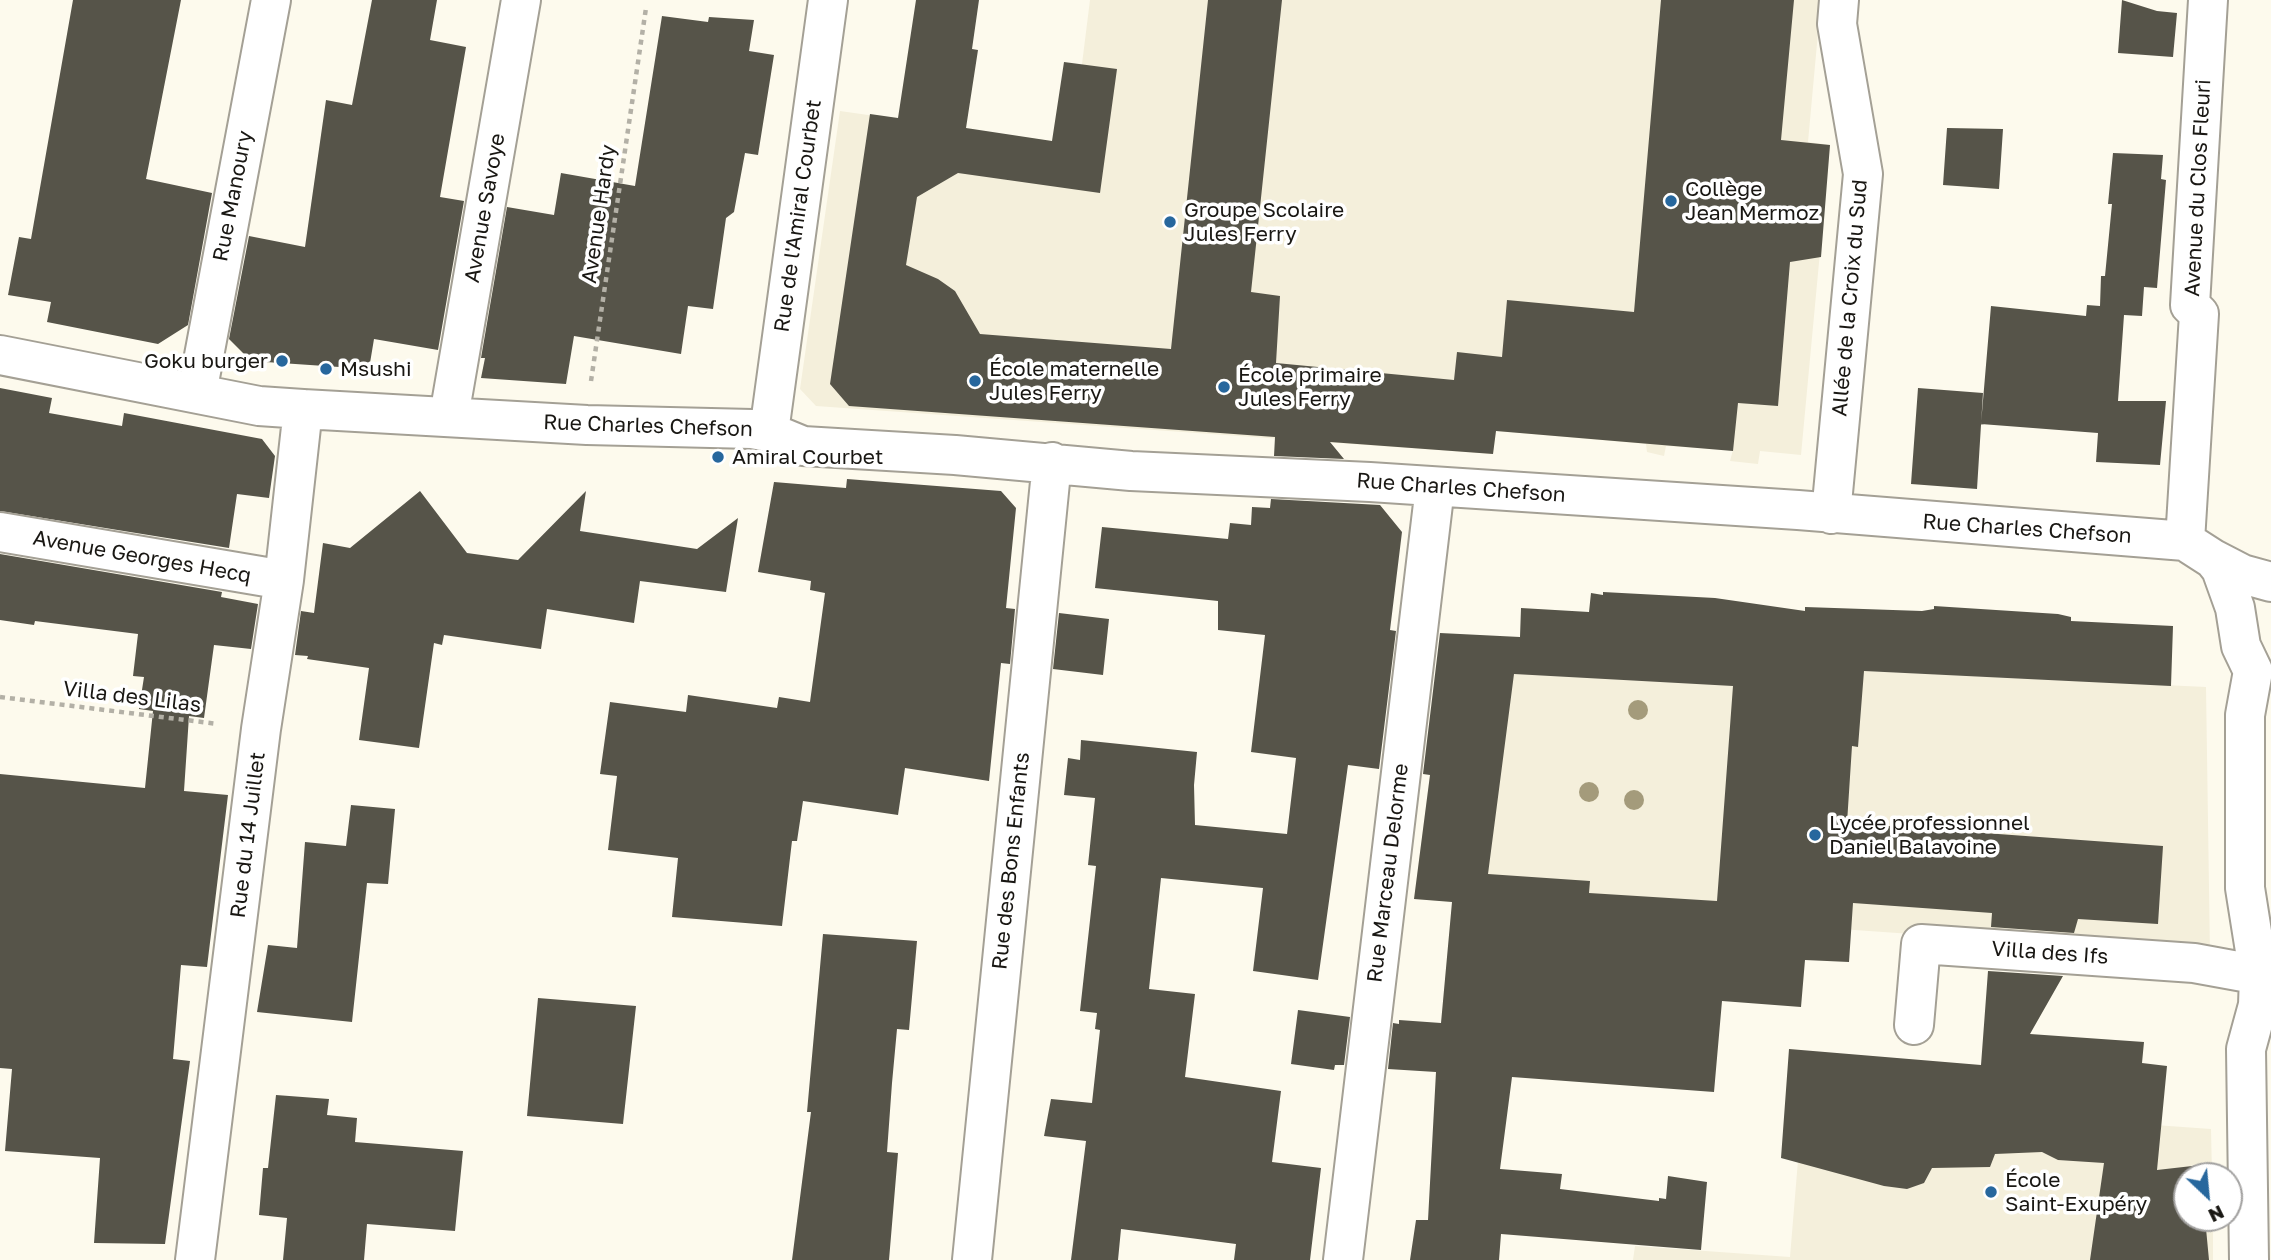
<!DOCTYPE html>
<html>
<head>
<meta charset="utf-8">
<style>
	body { margin:0 }
	#map { position:relative; width:2271px; height:1260px; overflow:hidden; background:#fdfaed; font-family:"Golos Text",sans-serif }
	canvas { display:block }
	.north { position:absolute; left:2173px; top:1162px; width:70px; height:70px; box-sizing:border-box; background:#fff; border:2px solid #a3a2a1; border-radius:50%; rotate:154deg; font-size:19px; font-weight:700; line-height:28px; text-align:center; color:#191713 }
	.north::after { content:''; display:block; margin:auto; width:24px; height:32px; background:#27679d; clip-path:polygon(50% 0,100% 100%,50% 72%,0 100%) }
</style>
</head>
<body>
<div id="map">
<canvas width="2271" height="1260"></canvas>
<div class="north">N</div>
</div>
<script>
const ctx = document.querySelector('canvas').getContext('2d');
ctx.lineJoin = 'round';
function fill(path, color) { ctx.fillStyle = color; ctx.fill(path, 'evenodd'); }
function stroke(path, color, width, dash) { ctx.strokeStyle = color; ctx.lineWidth = width; ctx.lineCap = dash ? 'butt' : 'round'; ctx.setLineDash(dash || []); ctx.stroke(path); }
function write(font, color, halo, rows, align = 'center') {
  ctx.font = font + ' "Golos Text",sans-serif'; ctx.lineWidth = 7; ctx.setLineDash([]); ctx.textBaseline = 'middle'; ctx.strokeStyle = halo; ctx.fillStyle = color; for (const [text, x, y, turn = 0] of rows) {
    ctx.save(); ctx.translate(x, y); ctx.rotate((+turn || 0) * Math.PI / 180); ctx.textAlign = isNaN(turn) ? turn : align; if (halo) ctx.strokeText(text, 0, 0); ctx.fillText(text, 0, 0); ctx.restore();
  }
}
fill(new Path2D(`
	M1090,0h731l-13,142 22,3 -29,310 -41,-4 -2,13 -28,-3 3,-11 -67,-4 -2,10 -17,-4 -1,-8 -150,-13 -3,23 -677,-48 -16,-17 40,-278 232,33z
	M1446,651l760,36 4,268 -796,-56z
	M1803,1100l408,29 1,47h-25v42h26v42h-580l2,-14 155,11z`), '#f4efdb');
fill(new Path2D(`
	M73,0h108l-35,179 66,14 -24,132 -30,19 -111,-22 4,-20 -43,-7 11,-58 12,2z
	M372,0h65l-7,40 36,7 -26,150 24,4 -26,149 -64,-11 -5,30 -118,-8 -22,-22 20,-103 56,11 21,-147 26,5z
	M916,0h63l-7,49 6,1 -12,78 86,13 12,-79 53,7 -17,124 -142,-20 -41,24 -11,68 32,14 17,12 25,43 191,15 37,-349h74l-31,292 29,4 -4,67 178,17 3,-28 45,5 5,-57 127,12 27,-312h133l-13,140 49,5 -9,112 -31,5 -12,144 -40,-3 -5,48 -237,-20 -3,23 -163,-12 14,17 -70,-3 1,-19 -426,-31 -19,-22 40,-270 28,4z
	M2122,0l35,11 20,2 -4,44 -55,-4z
	M662,16l46,6 1,-5 45,3 -5,31 25,4 -16,100 -13,-2 -11,59 -8,6 -13,91 -25,-3 -7,48 -107,-18 -8,48 -85,-6 4,-20h-4l26,-151 47,8 7,-42 74,13z
	M1947,128l56,1 -4,60 -56,-4z
	M2113,153l50,2 -2,24 5,1 -9,108 -13,-1 -2,29 -18,-1 -6,86h48l-6,64 -64,-3 2,-29 -117,-9 10,-118 95,10 1,-11 13,1 1,-30h4l7,-72h-4z
	M0,388l52,10 -3,15 73,13 2,-13 138,26 13,17 -6,42 -32,-4 -8,54 -229,-37z
	M1918,388l65,5 -6,96 -66,-5z
	M847,479l154,12 15,17 -10,100 9,1 -5,55 -9,-1 -12,118 -84,-13 -7,47 -95,-14 -6,40h-5l-10,85 -110,-9 6,-59 -70,-8 9,-74 -17,-2 10,-72 76,10 2,-17 89,13 2,-11 31,5 15,-109 -15,-3 1,-9 -53,-9 16,-90 72,6z
	M420,491l47,62 51,7 68,-69 -6,40 117,18 41,-31 -12,74 -86,-11 -6,42 -87,-14 -6,40 -97,-14 -2,10 -8,-2 -15,105 -60,-8 10,-72 -62,-9 1,-3 -13,-1 6,-44 13,2 9,-70 27,5z
	M1271,499l109,6 22,27 -12,98 6,1 -17,138 -31,-4 -30,215 -65,-9 10,-83 -102,-10 -12,111 46,5 -10,83 96,14 -9,71 49,6 -11,92h-76l2,-16 -115,-15 -3,31h-47l15,-119 -42,-5 7,-37 41,4 8,-73 -5,-1 2,-16 -17,-2 16,-145 -8,-1 7,-67 -31,-3 4,-37 12,2 1,-20 116,12 -3,33 1,40 92,9 9,-76 -45,-6 14,-117 -47,-5v-29l-123,-13 7,-61 126,12 2,-16 21,2 1,-18 18,1z
	M0,554l222,38 -1,5 37,7 -7,45 -37,-4 -10,73 -15,-2 -5,75 44,4 -21,172 -26,-2 -8,94 17,2 -25,183 -71,-1 6,-85 -95,-7 7,-82 -12,-1v-294l145,14 8,-77 -14,-2 5,-32 -11,-1 5,-42 -103,-13 -1,4 -34,-5z
	M1603,592l112,6 90,13v-4l117,4 12,-2v-3l124,8 13,3v4l102,5 -2,60 -307,-15 -6,76 -6,-1 -5,77 316,23 -5,78 -80,-5 -4,14 -83,-6 1,-14 -139,-10 -4,59 -44,-2 -4,47 -79,-6 -8,91 -202,-15 -12,92 62,5 -2,15 99,12v-3l7,1 2,-23 39,6 -6,68 -200,-16 -2,26h-89l6,-40h12l8,-148 -48,-3 5,-46 6,1v-4l42,3 11,-121 -38,-3 16,-124 -7,-1 17,-141 80,4 1,-29 68,4 2,-19 12,2zM1514,674l219,12 -16,215 -128,-8 1,-12 -102,-7z
	M1059,613l50,6 -6,56 -50,-6z
	M351,805l44,4 -7,75 -21,-1 -15,139 -95,-10 11,-67 29,3 8,-106 41,4z
	M823,934l94,7 -8,89 -12,-1 -5,54 -5,69 11,1 -9,107h-97l19,-148h-4z
	M1988,971l75,5 -33,58 114,8 -2,21 25,3 -10,104 44,-5 1,11h-15v42h18l4,42h-119l14,-97 -46,-3 -16,-8 -47,2 -5,13 -58,1 -8,15 -17,6 -23,-3 -103,-28 8,-109 192,16z
	M538,998l98,8 -13,118 -96,-8z
	M1298,1010l52,7 -6,48h-9l-1,5 -43,-6z
	M276,1095l53,4 -2,16 30,3 -2,24 108,9 -8,80 -88,-7 -3,36h-81l4,-42 -28,-3 4,-47h5z`), '#565449');
const minor = new Path2D(`
	M0,355l259,51 44,3 284,16 165,4 17,3 34,14 152,9 176,16 239,11 428,28 387,31 28,18 8,10 14,39 6,38 12,25 -8,44v173l14,88 -1,29 -12,44 3,211
	M197,393l74,-393
	M449,416l72,-416
	M769,432l59,-432
	M1831,514l32,-340 -26,-150 2,-24
	M0,532l284,48
	M2185,541l14,-227 -9,-9 18,-305
	M2213,559l29,15 29,8
	M1914,1025l7,-81 273,19 77,14
	M195,1260l66,-531 23,-149 19,-171
	M972,1260l80,-798
	M1343,1260l92,-773`);
stroke(minor, '#a4a095', 42);
stroke(new Path2D(`
	M591,381l55,-373
	M0,697l218,27`), '#b3b0a6', 4.5, [5, 5]);
stroke(minor, '#fff', 38);
ctx.fillStyle = '#a49b7b';
for (const [x, y] of [
	[1638,710],
	[1589,792],
	[1634,800]
]) { ctx.beginPath(); ctx.arc(x, y, 10, 0, 2 * Math.PI); ctx.fill(); }
for (const [x, y, r, color] of [
	[1671,201,7,"#27679d"],
	[1170,222,7,"#27679d"],
	[282,361,7,"#27679d"],
	[326,369,7,"#27679d"],
	[975,381,7,"#27679d"],
	[1224,387,7,"#27679d"],
	[718,457,7,"#27679d"],
	[1815,835,7,"#27679d"],
	[1991,1192,7,"#27679d"]
]) { const dot = new Path2D(); dot.arc(x, y, r, 0, 2 * Math.PI); ctx.fillStyle = color; ctx.fill(dot); stroke(dot, '#fff', 2.5); }
write('21px', '#191713', '#fff', [
	["Avenue du Clos Fleuri",2198,188,-87],
	["Rue Manoury",233,196,-79],
	["Avenue Savoye",485,208,-80],
	["Avenue Hardy",599,214,-82],
	["Rue de l'Amiral Courbet",798,216,-82],
	["Allée de la Croix du Sud",1850,298,-85],
	["Rue Charles Chefson",648,426,2],
	["Rue Charles Chefson",1461,488,4],
	["Rue Charles Chefson",2027,529,4],
	["Avenue Georges Hecq",142,557,10],
	["Villa des Lilas",132,697,7],
	["Rue du 14 Juillet",248,835,-83],
	["Rue des Bons Enfants",1011,861,-84],
	["Rue Marceau Delorme",1388,873,-83],
	["Villa des Ifs",2050,953,4]
]);
write('21px', '#191713', '#fff', [
	["Collège",1685,189],
	["Jean Mermoz",1685,213],
	["Groupe Scolaire",1184,210],
	["Jules Ferry",1184,234],
	["Goku burger",268,361,"right"],
	["Msushi",340,369],
	["École maternelle",989,369],
	["Jules Ferry",989,393],
	["École primaire",1238,375],
	["Jules Ferry",1238,399],
	["Amiral Courbet",732,457],
	["Lycée professionnel",1829,823],
	["Daniel Balavoine",1829,847],
	["École",2005,1180],
	["Saint-Exupéry",2005,1204]
], 'left');
</script>
</body>
</html>
